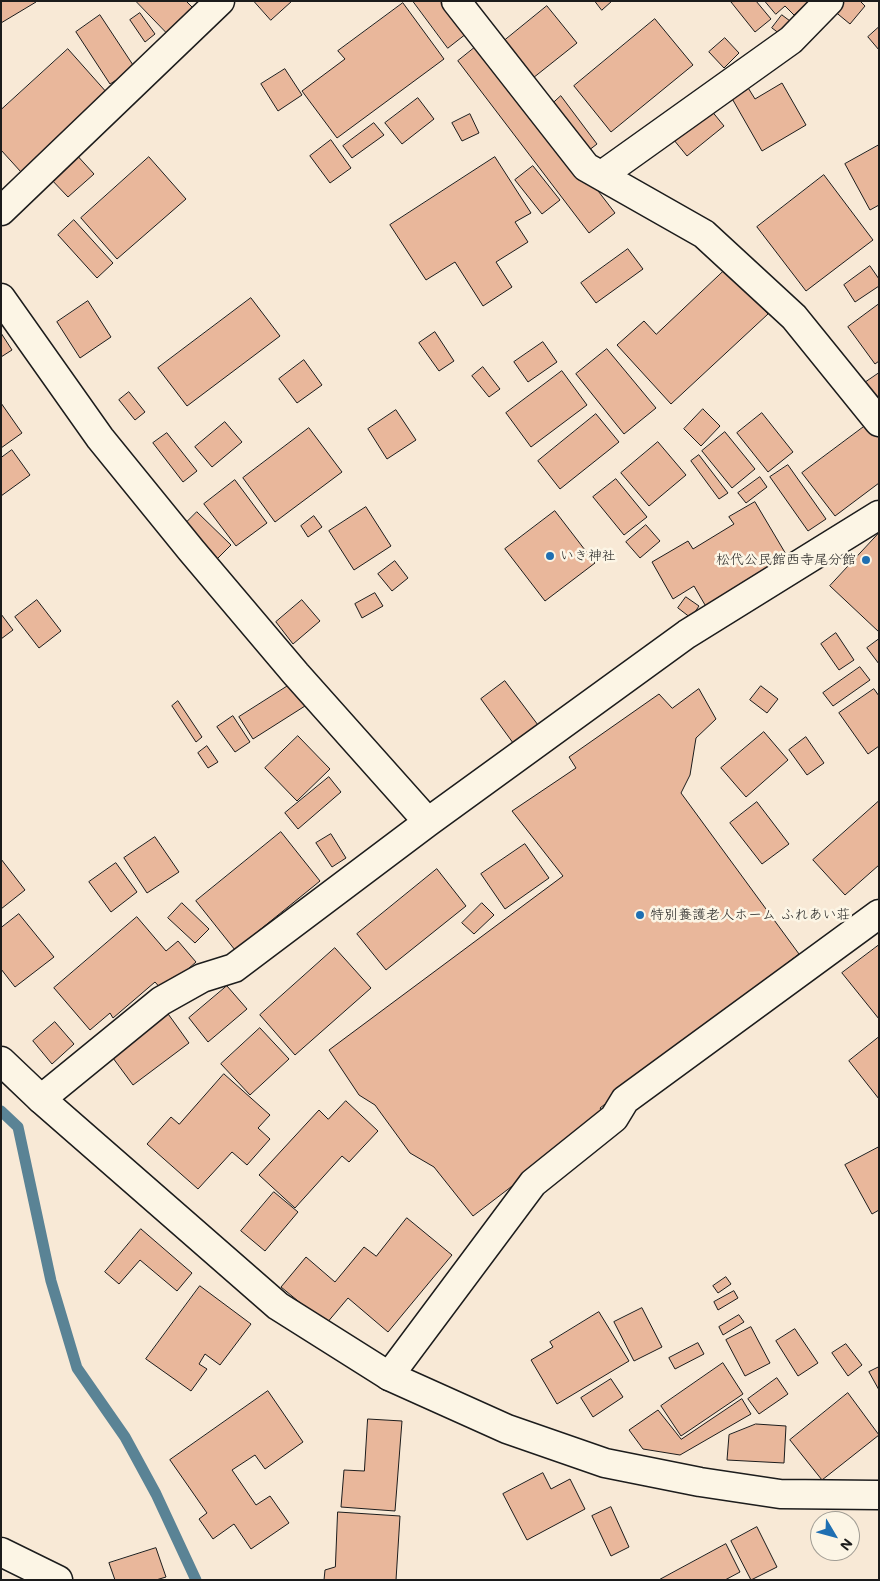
<!DOCTYPE html>
<html>
<head>
<meta charset="utf-8">
<style>
	body { margin:0 }
	#map { position:relative; width:880px; height:1581px; overflow:hidden; background:#f8e9d6; font-family:Mali,sans-serif }
	canvas { display:block }
	.frame { position:absolute; inset:0; border:2px solid #1c1c1c; pointer-events:none }
	.north { position:absolute; left:810px; top:1511px; width:50px; height:50px; box-sizing:border-box; background:#fcf5e5; border:1px solid #a29e95; border-radius:50%; rotate:127deg; font-size:14px; font-weight:700; line-height:20px; text-align:center; color:#1c1c1c }
	.north::after { content:''; display:block; margin:auto; width:18px; height:22px; background:#1f6fb2; clip-path:polygon(50% 0,100% 100%,50% 72%,0 100%) }
</style>
</head>
<body>
<div id="map">
<canvas width="880" height="1581"></canvas>
<div class="frame"></div>
<div class="north">N</div>
</div>
<script>
const ctx = document.querySelector('canvas').getContext('2d');
ctx.lineJoin = 'round';
function stroke(path, color, width, dash) { ctx.strokeStyle = color; ctx.lineWidth = width; ctx.lineCap = dash ? 'butt' : 'round'; ctx.setLineDash(dash || []); ctx.stroke(path); }
function fill(path, color) { ctx.fillStyle = color; ctx.fill(path, 'evenodd'); }
function write(font, color, halo, rows, align = 'center') {
  ctx.font = font + ' Mali,"Klee One",sans-serif'; ctx.lineWidth = 5; ctx.setLineDash([]); ctx.textBaseline = 'middle'; ctx.strokeStyle = halo; ctx.fillStyle = color; for (const [text, x, y, turn = 0] of rows) {
    ctx.save(); ctx.translate(x, y); ctx.rotate((+turn || 0) * Math.PI / 180); ctx.textAlign = isNaN(turn) ? turn : align; if (halo) ctx.strokeText(text, 0, 0); ctx.fillText(text, 0, 0); ctx.restore();
  }
}
stroke(new Path2D(`
	M1,1111l17,16 33,154 26,87 48,69 31,57 40,86`), '#5a8395', 11);
const building = new Path2D(`
	M1,1h35v1l-35,21z
	M136,1h50l7,7 -25,26z
	M254,1h38l-21,19z
	M413,1h35l23,29 -23,18z
	M595,1h17l-10,9z
	M756,1l15,18 -16,13 -24,-30z
	M765,1h45l-16,14 -9,-9 -9,8z
	M840,1h20l5,5 -15,18 -17,-14z
	M403,3l41,56 -107,79 -35,-47 43,-32 -7,-8z
	M547,6l30,37 -44,35 -29,-37z
	M140,13l15,21 -10,8 -15,-22z
	M100,15l35,53 -25,16 -34,-52z
	M782,15l8,6 -10,13 -8,-6z
	M655,19l38,46 -82,67 -37,-46z
	M879,27v23l-11,-13z
	M725,38l14,15 -15,15 -15,-16z
	M483,41l132,172 -26,20 -131,-172z
	M68,49l40,45 -87,78 -20,-22v-40z
	M285,69l17,26 -24,16 -17,-27z
	M742,78l13,21 27,-16 24,42 -44,26 -36,-63z
	M561,96l36,48 -13,10 -35,-47z
	M418,98l16,21 -32,25 -17,-21z
	M706,104l18,22 -37,30 -18,-22z
	M470,114l9,19 -17,8 -10,-18z
	M374,123l10,12 -32,23 -9,-12z
	M331,140l20,28 -21,15 -20,-27z
	M879,145v60l-9,5 -25,-46z
	M74,152l20,22 -26,23 -19,-20z
	M149,157l37,42 -69,60 -36,-41z
	M495,157l36,56 -16,9 13,20 -32,20 16,25 -29,19 -28,-44 -29,18 -36,-55z
	M533,166l27,34 -18,14 -27,-34z
	M824,175l49,65 -67,51 -49,-64z
	M74,220l39,43 -16,15 -39,-43z
	M628,249l15,20 -47,34 -15,-20z
	M870,266l9,13v7l-24,16 -11,-17z
	M726,269l42,45 -97,90 -54,-59 27,-24 12,13z
	M251,298l29,38 -93,70 -29,-38z
	M88,301l23,36 -31,21 -23,-36z
	M879,304v57l-4,3 -27,-37z
	M435,332l19,29 -15,10 -20,-28z
	M1,333l11,17 -11,7z
	M543,342l14,20 -29,20 -14,-20z
	M607,349l49,59 -32,26 -48,-60z
	M304,360l18,25 -25,18 -18,-24z
	M483,367l17,22 -11,8 -17,-21z
	M562,371l25,34 -56,42 -25,-34z
	M879,373v34l-16,-23z
	M129,392l16,20 -10,8 -16,-20z
	M1,403l21,30 -21,15z
	M703,409l17,17 -19,20 -17,-17z
	M396,410l20,30 -29,19 -19,-30z
	M762,413l31,39 -25,20 -31,-39z
	M596,414l23,28 -59,47 -22,-28z
	M225,422l17,20 -30,25 -17,-20z
	M869,423l10,13v47l-44,33 -33,-43z
	M309,428l33,44 -67,50 -32,-44z
	M725,432l30,37 -23,19 -30,-37z
	M167,433l30,38 -14,11 -30,-39z
	M658,442l28,33 -37,31 -28,-33z
	M12,450l18,25 -29,21v-38z
	M699,455l29,38 -9,6 -28,-38z
	M788,465l38,54 -18,12 -38,-54z
	M760,477l7,10 -21,16 -8,-10z
	M616,479l31,38 -23,18 -31,-38z
	M235,480l32,43 -31,23 -32,-42z
	M755,502l35,59 -82,49 -14,-24 -21,13 -21,-37 36,-21 5,8 41,-25 -5,-7z
	M366,507l25,39 -37,24 -25,-39z
	M555,511l40,52 -50,38 -40,-52z
	M197,512l34,33 -18,18 -33,-34z
	M314,516l8,11 -14,10 -7,-11z
	M646,525l14,16 -20,17 -14,-16z
	M879,533v99l-49,-46z
	M395,561l13,17 -16,13 -14,-17z
	M375,593l8,13 -21,12 -7,-14z
	M686,597l13,9 -8,12 -13,-10z
	M37,600l24,31 -22,17 -24,-31z
	M302,600l18,21 -27,23 -17,-22z
	M1,614l12,16 -12,9z
	M836,633l18,27 -15,10 -18,-26z
	M879,639v25l-12,-16z
	M860,667l10,13 -37,26 -10,-13z
	M505,681l36,48 -25,18 -35,-48z
	M291,684l14,22 -52,33 -14,-22z
	M761,686l17,13 -11,14 -17,-13z
	M699,689l17,30 -20,19 -6,37 -9,18 118,161 -199,154 5,7 -132,101 -39,-49 -24,-14 -35,-48 -16,-10 -30,-45 234,-174 -51,-65 64,-43 -7,-11 90,-63 13,14z
	M874,689l5,7v50l-11,8 -29,-41z
	M178,701l24,36 -6,5 -24,-36z
	M233,716l17,26 -15,10 -18,-25z
	M764,732l24,28 -42,37 -25,-29z
	M298,736l32,33 -33,32 -32,-33z
	M806,737l18,26 -17,12 -18,-25z
	M207,746l11,16 -10,6 -10,-15z
	M329,777l12,15 -43,37 -13,-16z
	M879,801v64l-34,30 -32,-35z
	M757,802l32,42 -27,20 -32,-41z
	M281,832l39,49 -85,69 -39,-49z
	M331,834l15,24 -14,9 -16,-24z
	M155,837l24,35 -32,21 -23,-35z
	M525,844l24,34 -44,31 -24,-35z
	M1,859l24,31 -24,19z
	M116,863l21,29 -26,20 -22,-30z
	M437,869l29,37 -80,64 -29,-36z
	M182,903l27,26 -14,14 -27,-25z
	M482,903l12,12 -20,19 -12,-11z
	M19,914l35,43 -39,30 -14,-18v-41z
	M137,917l29,34 12,-10 18,21 -33,29 -8,-9 -42,36 -3,-5 -20,17 -36,-42z
	M879,945v74l-37,-46z
	M335,948l36,40 -76,67 -35,-40z
	M227,986l20,23 -39,33 -19,-24z
	M166,1011l23,32 -56,42 -23,-31z
	M55,1022l19,22 -22,20 -19,-23z
	M260,1028l29,31 -39,36 -29,-31z
	M879,1037v62l-30,-38z
	M224,1074l46,41 -12,13 12,11 -23,26 -15,-13 -34,37 -51,-45 24,-27 8,7z
	M346,1101l32,30 -29,31 -7,-6 -47,52 -36,-33 60,-65 9,9z
	M879,1147v63l-7,4 -27,-49z
	M274,1192l24,20 -33,39 -24,-20z
	M407,1218l45,37 -64,77 -40,-34 -22,26 -45,-37 25,-30 29,25 29,-35 12,9z
	M141,1229l51,44 -15,18 -37,-31 -21,24 -14,-12z
	M726,1277l5,7 -13,9 -5,-7z
	M200,1286l51,38 -31,41 -15,-11 -6,10 8,5 -16,22 -45,-32z
	M734,1291l4,7 -20,12 -4,-8z
	M642,1308l20,39 -28,14 -20,-39z
	M599,1312l30,49 -72,43 -26,-44 22,-13 -3,-5z
	M739,1315l5,7 -21,13 -4,-8z
	M751,1327l19,36 -25,13 -19,-36z
	M795,1329l23,34 -20,13 -22,-35z
	M698,1343l6,11 -29,15 -6,-11z
	M846,1344l16,21 -14,11 -16,-23z
	M723,1363l20,31 -62,42 -20,-30z
	M879,1367v23l-10,-18z
	M777,1378l11,16 -29,20 -11,-15z
	M611,1379l12,18 -30,20 -12,-19z
	M268,1391l35,51 -38,27 -10,-14 -23,15 24,35 14,-9 19,27 -38,26 -17,-25 -21,15 -14,-20 8,-6 -37,-53z
	M848,1393l31,42 -57,45 -32,-40z
	M742,1399l9,15 -71,41 -37,-6 -14,-19 29,-20 23,29z
	M368,1419l34,2 -7,90 -54,-4 3,-37 20,1z
	M756,1424l30,2 -2,37 -57,-3 2,-25z
	M543,1473l8,16 19,-10 15,30 -58,31 -24,-46z
	M611,1507l18,40 -18,9 -19,-40z
	M338,1512l62,4 -4,64h-72l1,-10 10,-3z
	M757,1527l20,40 -26,13 -20,-39z
	M726,1544l14,28 -15,8h-66z
	M156,1548l10,29 -10,3h-41l-6,-17z`);
fill(building, '#e9b79b');
stroke(building, '#1c1c1c', 1);
const street = new Path2D(`
	M456,1l130,166 118,67 90,83 85,105
	M602,175l189,-135 38,-39
	M1,211l219,-210
	M1,298l99,140 91,112 105,124 132,148
	M41,1099l120,-98 41,-23 32,-10 194,-146 259,-188 192,-119
	M389,1376l144,-193 81,-65 11,-18 254,-186
	M1,1552l57,28`);
const secondary = new Path2D(`
	M1,1061l40,38 237,207 111,70 118,53 98,34 95,19 80,12 99,1`);
stroke(street, '#1c1c1c', 31);
stroke(secondary, '#1c1c1c', 31);
stroke(street, '#fcf5e5', 28);
stroke(secondary, '#fcf5e5', 28);
for (const [x, y, r, color] of [
	[550,556,5,"#1f6fb2"],
	[866,560,5,"#1f6fb2"],
	[640,915,5,"#1f6fb2"]
]) { const dot = new Path2D(); dot.arc(x, y, r, 0, 2 * Math.PI); ctx.fillStyle = color; ctx.fill(dot); stroke(dot, '#fcf5e5', 2); }
write('14px', '#1c1c1c', '#fcf5e5', [
	["いき神社",560,556],
	["松代公民館西寺尾分館",856,560,"right"],
	["特別養護老人ホーム ふれあい荘",650,915]
], 'left');
</script>
</body>
</html>
